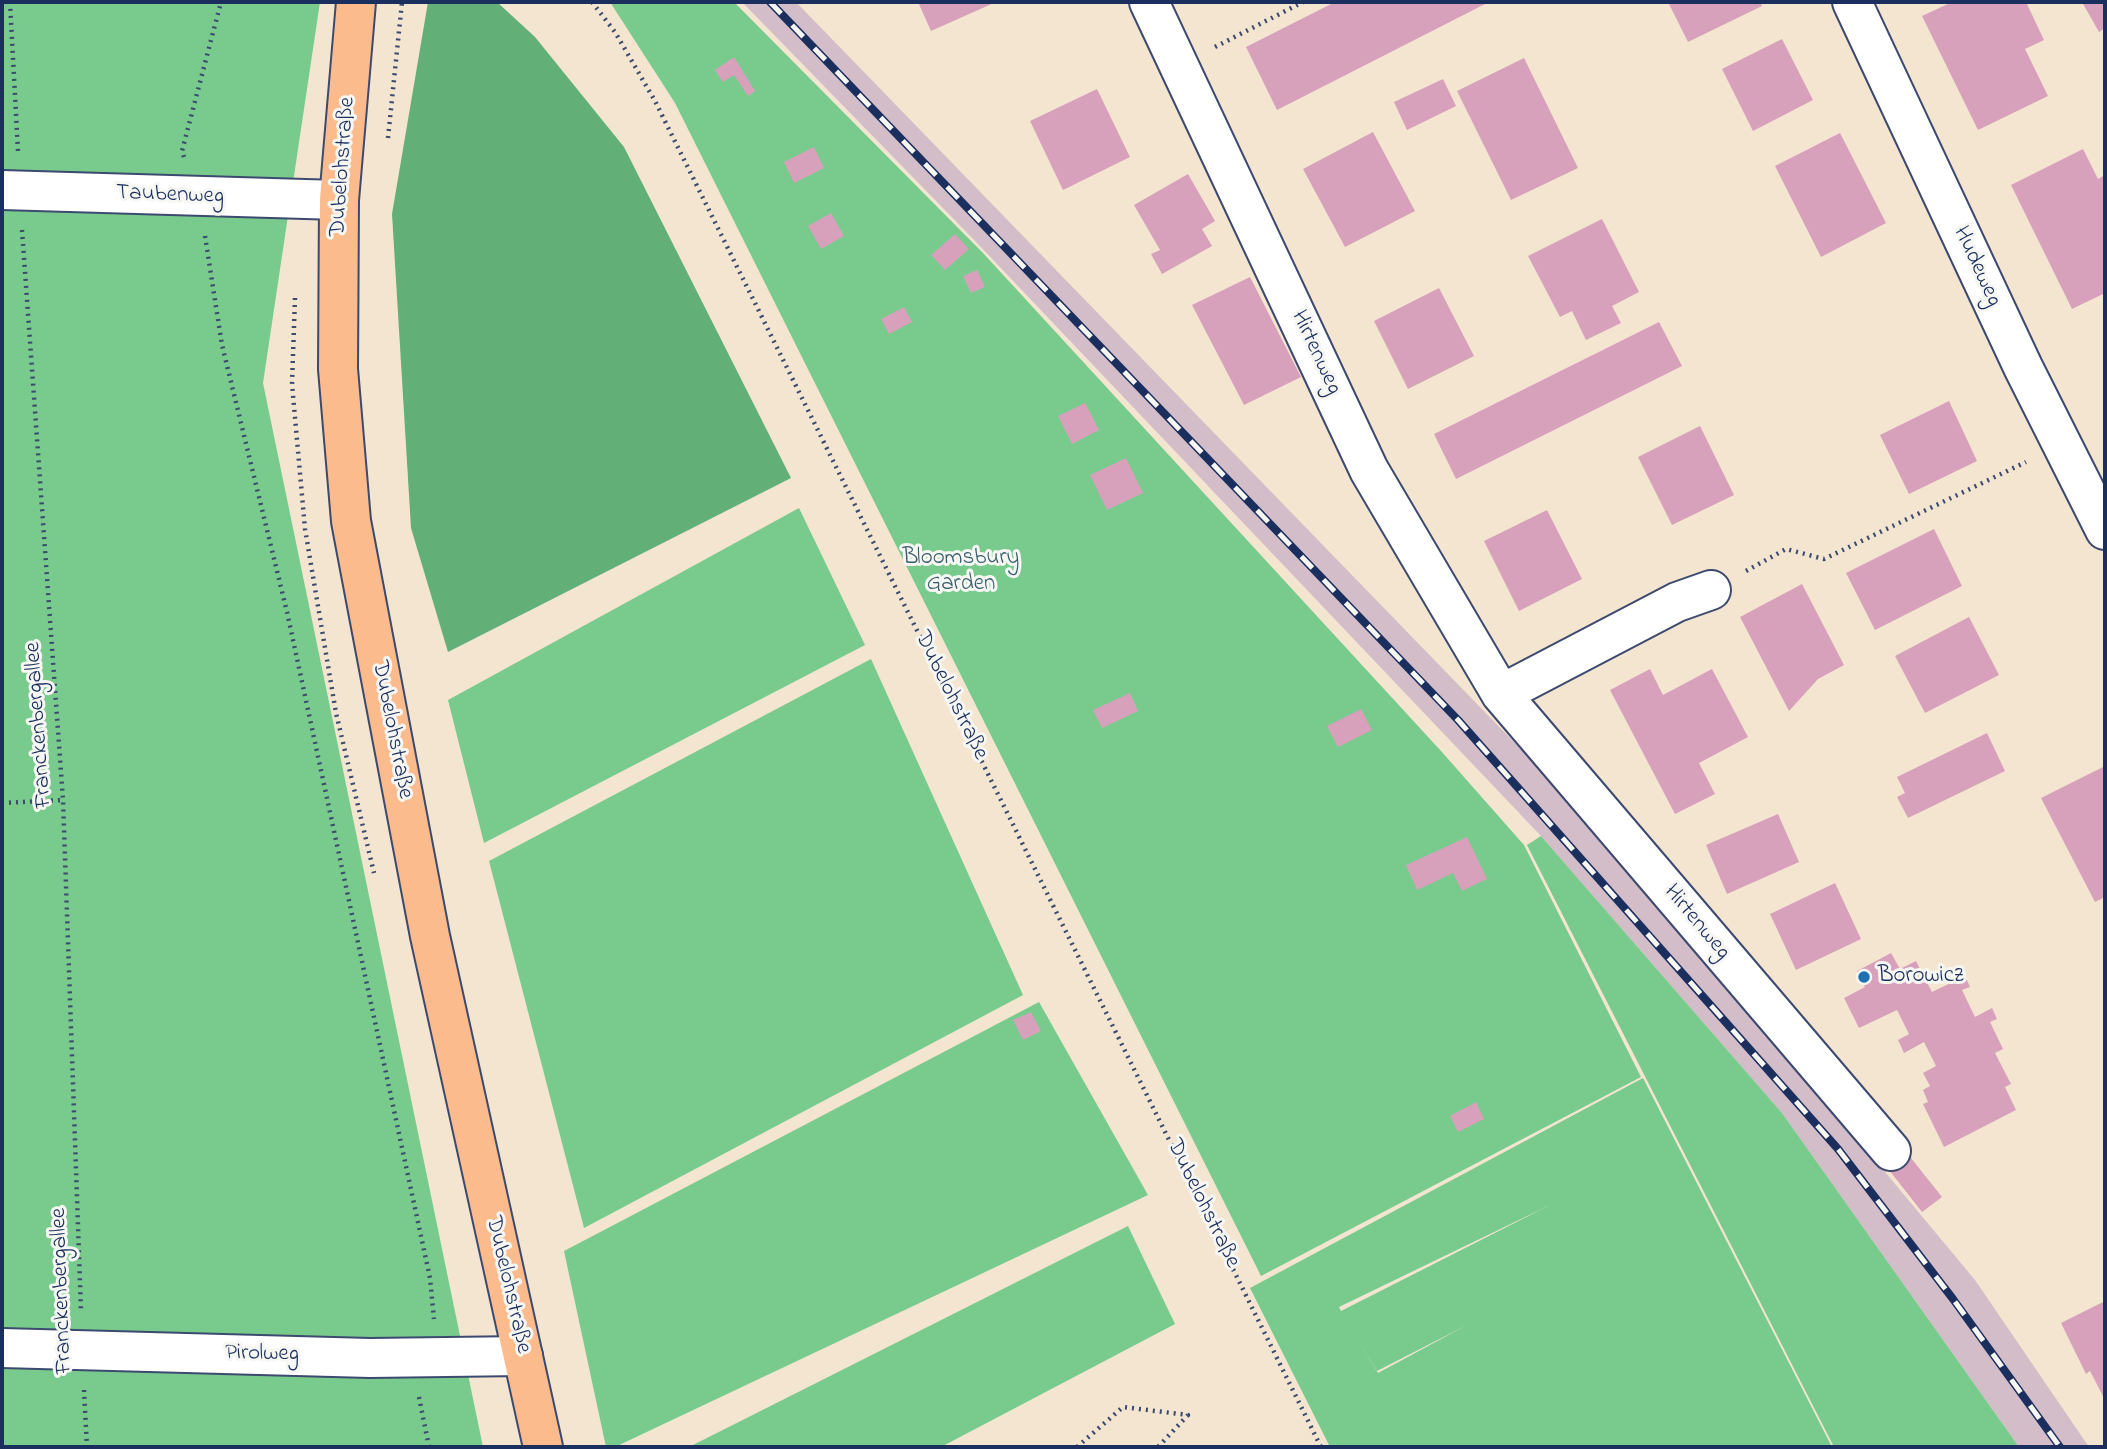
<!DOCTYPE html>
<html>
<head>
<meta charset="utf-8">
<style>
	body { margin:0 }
	#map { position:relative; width:2107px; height:1449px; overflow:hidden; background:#f4e5d1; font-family:"Indie Flower",sans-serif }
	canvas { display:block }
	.frame { position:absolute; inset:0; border:4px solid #1b2f5e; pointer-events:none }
</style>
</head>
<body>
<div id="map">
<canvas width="2107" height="1449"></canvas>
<div class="frame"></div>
</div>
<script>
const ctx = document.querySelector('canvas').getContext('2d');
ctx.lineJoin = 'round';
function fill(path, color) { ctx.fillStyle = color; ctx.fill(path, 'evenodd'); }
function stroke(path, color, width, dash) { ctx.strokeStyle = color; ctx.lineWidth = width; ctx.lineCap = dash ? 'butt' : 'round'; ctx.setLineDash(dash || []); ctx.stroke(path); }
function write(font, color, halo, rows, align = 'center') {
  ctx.font = font + ' "Indie Flower",sans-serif'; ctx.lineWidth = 6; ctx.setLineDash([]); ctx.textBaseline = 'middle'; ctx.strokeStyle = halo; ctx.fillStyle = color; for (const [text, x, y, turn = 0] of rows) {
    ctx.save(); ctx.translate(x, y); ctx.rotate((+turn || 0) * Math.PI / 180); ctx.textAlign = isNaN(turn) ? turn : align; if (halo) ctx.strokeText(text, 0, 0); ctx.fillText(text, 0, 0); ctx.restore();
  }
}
fill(new Path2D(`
	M742,2h54l747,770 253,293 179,215 114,167h-70l-237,-334 -241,-277 -564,-593z`), '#d2bdc8');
fill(new Path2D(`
	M2,2h318l-57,381 220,1064h-481z
	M610,2h124l249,251 458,498 83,94 117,232 -380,199 -586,-1173z
	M799,508l66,137 -381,198 -36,-143z
	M871,659l152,336 -439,233 -95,-367z
	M1541,836l241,277 237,334h-185l-307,-602z
	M1039,1002l109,193 -533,252h-9l-42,-196z
	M1643,1078l189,369h-502l-80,-159zM1550,1205l-209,106 -2,-4zM1467,1325l-89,48 -22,-36 21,34z
	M1128,1226l47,98 -234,123h-252z`), '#78cb8d');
fill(new Path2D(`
	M428,2h69l38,35 89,110 167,331 -343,174 -37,-124 -19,-314z`), '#62af78');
fill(new Path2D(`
	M918,2h78l-65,29z
	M1335,2h154l-212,108 -31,-63z
	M1668,2h92l2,4 -74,36z
	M1952,2h74l18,38 -19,9 23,47 -70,34 -56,-114z
	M2082,2h23v26l-6,4z
	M1782,39l31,61 -60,31 -31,-62z
	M734,57l21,34 -7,5 -14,-21 -11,7 -8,-12z
	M1524,58l54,110 -67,32 -54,-109z
	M1443,79l13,27 -49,24 -13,-28z
	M1097,89l33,68 -67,33 -33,-69z
	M1373,132l42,79 -70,36 -42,-78z
	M1840,133l46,90 -65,34 -46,-91z
	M814,147l10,21 -30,15 -10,-21z
	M2083,149l15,30 7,-4v118l-33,16 -61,-124z
	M1188,174l27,47 -13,8 10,17 -50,28 -11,-20 9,-4 -26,-45z
	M831,213l13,23 -23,13 -13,-23z
	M1602,219l37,73 -27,14 9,17 -35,17 -14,-29 -12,6 -32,-61z
	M955,234l14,15 -24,21 -14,-15z
	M977,270l8,17 -14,6 -8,-17z
	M1250,277l51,100 -57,28 -52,-100z
	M1439,288l35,68 -66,33 -34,-68z
	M904,307l8,15 -23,12 -8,-15z
	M1659,322l23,44 -226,113 -22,-45z
	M1949,401l28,60 -68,33 -29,-59z
	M1085,403l14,27 -27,14 -14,-28z
	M1700,426l34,69 -62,30 -34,-68z
	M1126,458l17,35 -36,17 -17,-35z
	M1547,510l35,69 -63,32 -35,-70z
	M1934,529l28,57 -87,44 -29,-57z
	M1802,584l42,81 -26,14 -29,32 -49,-94z
	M1969,617l30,58 -74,38 -30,-57z
	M1650,669l13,26 49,-26 36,68 -49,26 16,31 -40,20 -65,-124z
	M1130,693l8,18 -36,17 -9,-18z
	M1361,709l11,21 -34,17 -11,-21z
	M1987,733l18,38 -97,47 -11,-21 8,-4 -8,-16z
	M2105,766v131l-10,5 -54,-104z
	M1778,814l21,48 -72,32 -21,-49z
	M1467,837l20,42 -25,12 -9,-18 -36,17 -11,-25z
	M1835,883l26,56 -65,31 -26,-56z
	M1891,953l9,16 16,-8 16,31 33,-16 5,11 -8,3 13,27 17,-9 5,11 -7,3 13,27 -8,4 16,31 -6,3 11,23 -72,37 -21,-43 5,-2 -5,-12 7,-4 -7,-13 13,-7 -12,-24 -20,11 -6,-13 11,-6 -12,-24 -38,18 -15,-30 21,-11 -8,-16z
	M1031,1012l10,19 -18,9 -10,-20z
	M1476,1102l8,17 -26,13 -8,-16z
	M1911,1158l31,39 -20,15 -33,-42z
	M2105,1301v99l-15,-29 -4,3 -25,-51z`), '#d7a1bb');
const minor = new Path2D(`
	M1149,2l220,468 132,224 390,457
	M1852,2l171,365 82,163
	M2,190l337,10
	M1501,694l176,-92 34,-12
	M2,1348l368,10 153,-2`);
const major = new Path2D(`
	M356,2l-17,198 -1,169 13,152 79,415 113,511`);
stroke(minor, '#3c4a6f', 42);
stroke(major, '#3c4a6f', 42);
stroke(new Path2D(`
	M10,2l8,149
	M592,2l23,30 40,69 666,1346
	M1215,47l88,-45
	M388,138l14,-136
	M184,157l-2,-6 39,-149
	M22,230l41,570 18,511
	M205,236l17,109 65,267 143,666 4,41
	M295,298l-3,86 13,145 31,184 38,160
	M1746,571l40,-22 38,10 202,-97
	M2,803l61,-3
	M84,1390l3,57
	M419,1397l10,50
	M1077,1447l46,-40 65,8 -30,32`), '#3c4a6f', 4.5, [2, 5]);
stroke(minor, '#fff', 38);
stroke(major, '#fbbb8d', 38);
const rail = new Path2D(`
	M770,2l688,718 380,429 115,150 107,148`);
stroke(rail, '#1b2f5e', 8);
stroke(rail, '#f6f6f2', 5, [16]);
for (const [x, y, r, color] of [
	[1864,977,7,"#1f6fb2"]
]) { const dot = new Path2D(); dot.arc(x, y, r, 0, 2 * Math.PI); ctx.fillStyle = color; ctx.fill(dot); stroke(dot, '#f6f6f2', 2.5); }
write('23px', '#1b2f5e', '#f6f6f2', [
	["Dubelohstraße",344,167,-86],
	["Taubenweg",170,196,2],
	["Hudeweg",1976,267,65],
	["Hirtenweg",1315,353,65],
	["Dubelohstraße",950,696,64],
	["Franckenbergallee",40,725,-94],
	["Dubelohstraße",391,730,79],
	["Hirtenweg",1696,923,50],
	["Dubelohstraße",1202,1204,64],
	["Dubelohstraße",507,1285,77],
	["Franckenbergallee",63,1291,-92],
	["Pirolweg",262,1355,1]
]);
write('23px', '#375e6c', '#f6f6f2', [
	["Bloomsbury",961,559],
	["Garden",961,585]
]);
write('23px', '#1b2f5e', '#f6f6f2', [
	["Borowicz",1878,977]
], 'left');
</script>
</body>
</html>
